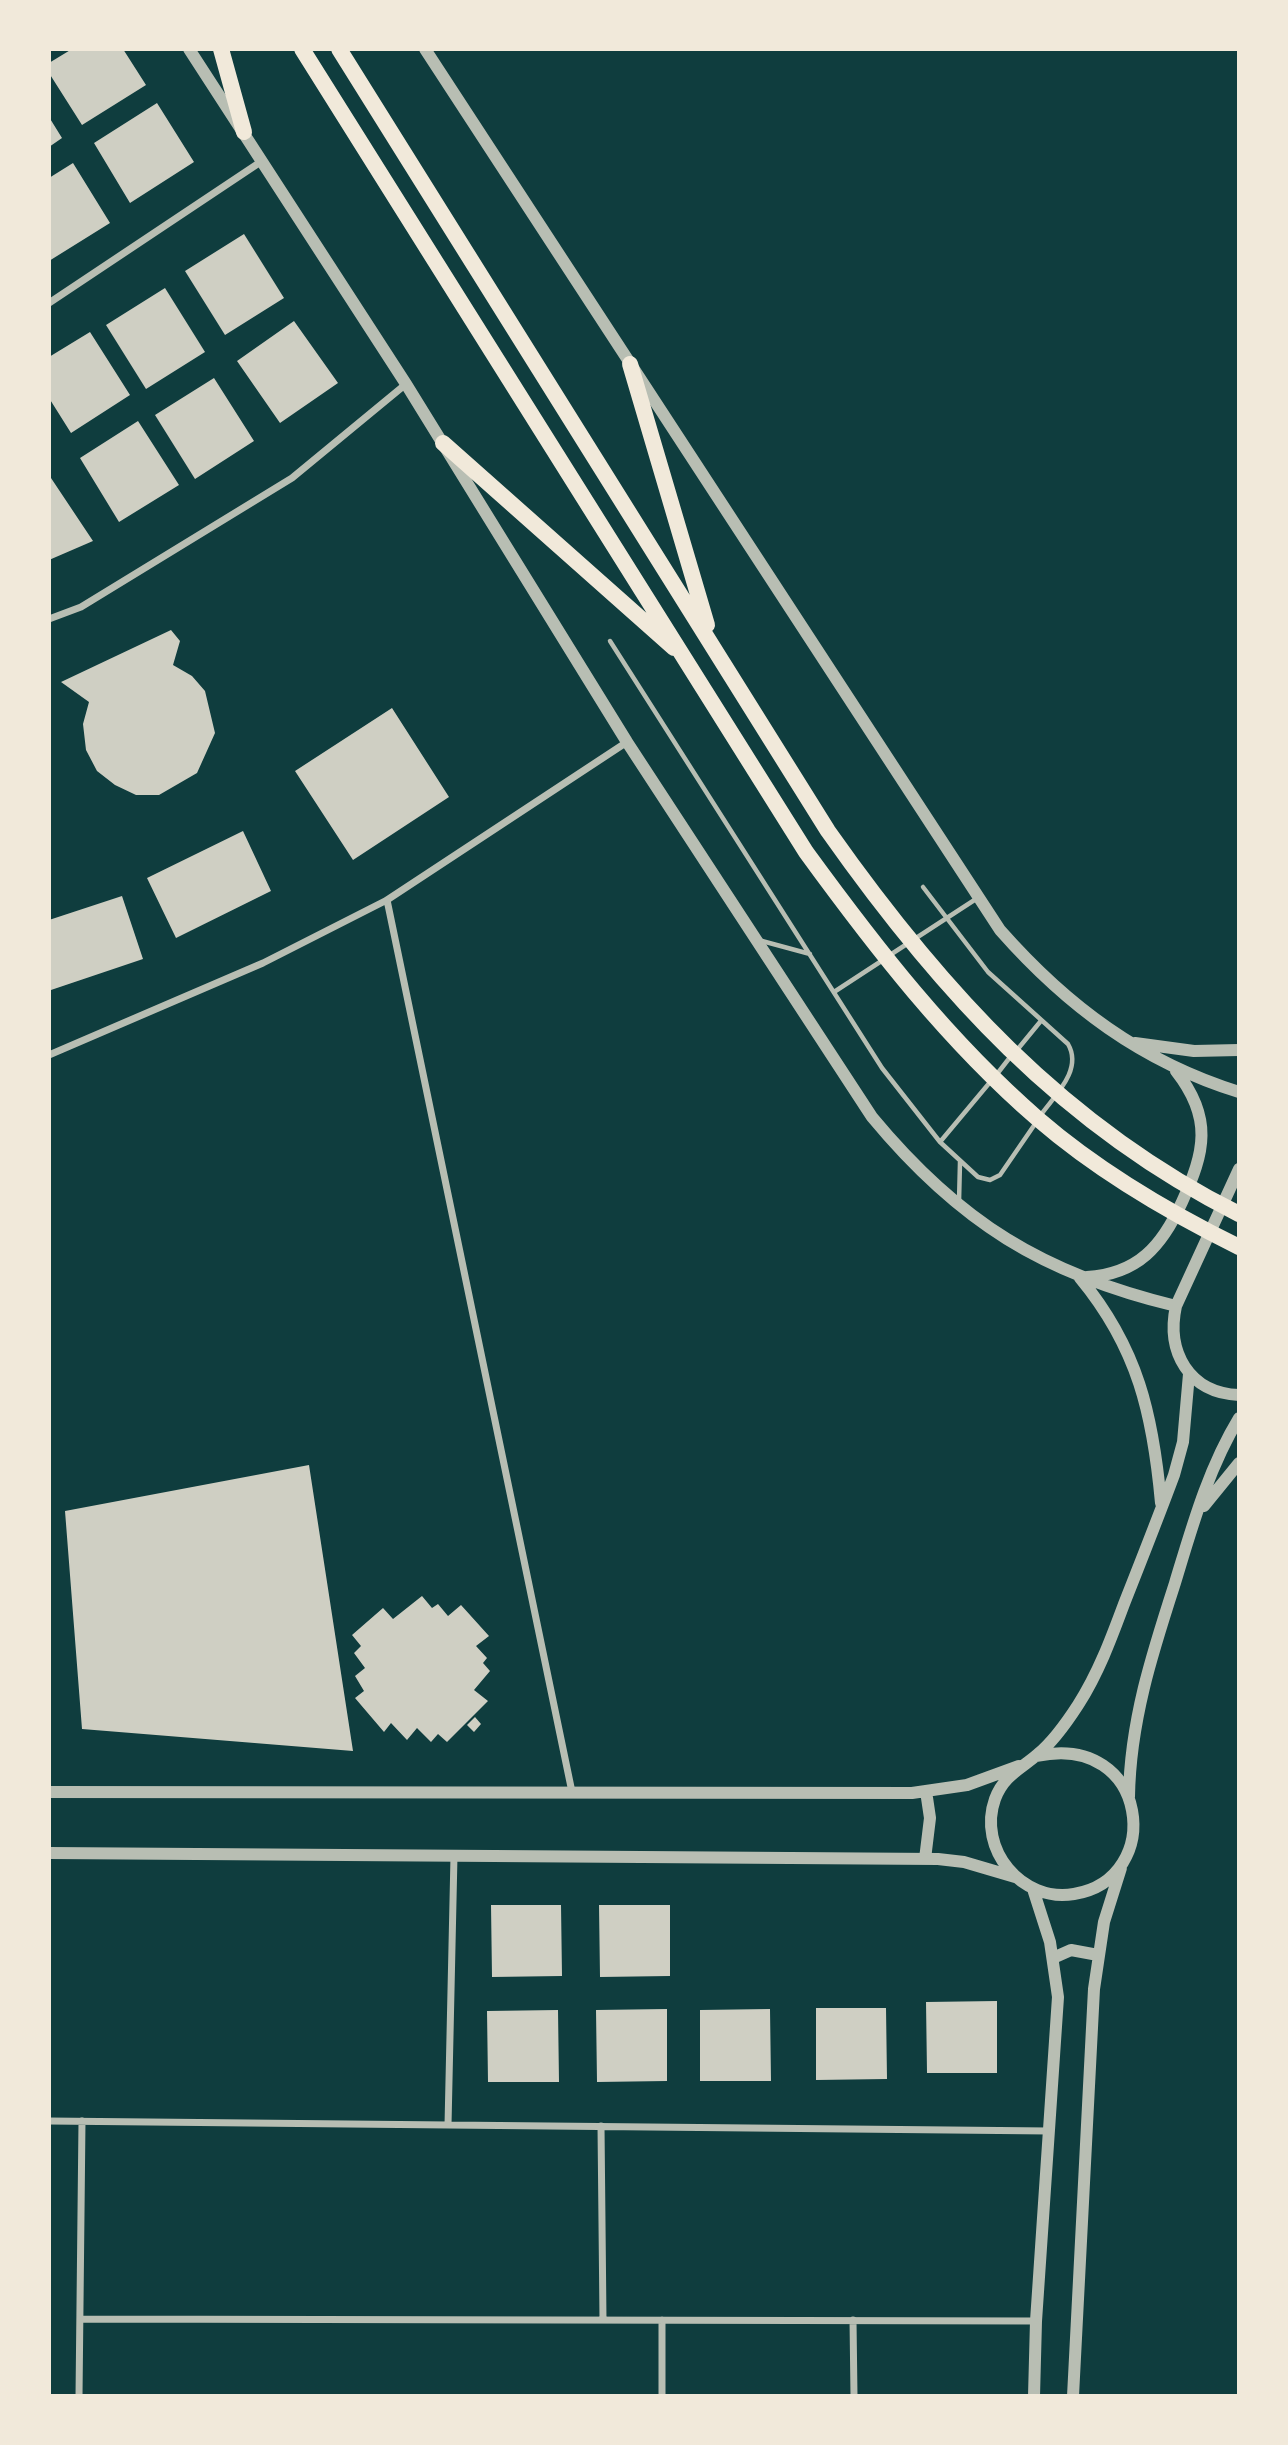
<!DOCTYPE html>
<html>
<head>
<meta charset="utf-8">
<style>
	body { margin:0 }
	#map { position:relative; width:1288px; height:2445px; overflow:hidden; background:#0f3d3e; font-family:Commissioner,sans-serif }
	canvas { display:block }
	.frame { position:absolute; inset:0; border:51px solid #f1e9da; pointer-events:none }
</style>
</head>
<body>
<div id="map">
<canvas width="1288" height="2445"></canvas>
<div class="frame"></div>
</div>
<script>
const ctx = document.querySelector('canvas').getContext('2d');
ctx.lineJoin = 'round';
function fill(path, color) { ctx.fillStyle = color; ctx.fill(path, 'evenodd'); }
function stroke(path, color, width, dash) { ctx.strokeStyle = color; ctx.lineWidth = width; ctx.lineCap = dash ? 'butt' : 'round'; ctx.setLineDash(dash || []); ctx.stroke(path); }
fill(new Path2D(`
	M72,49h51l23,36 -64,40 -33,-52v-10z
	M157,103l37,59 -64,41 -36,-60z
	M49,117l13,21 -13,9z
	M73,163l37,60 -61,38v-83z
	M244,234l40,64 -59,37 -40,-64z
	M165,288l40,64 -59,37 -40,-64z
	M294,321l44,62 -58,40 -43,-62z
	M90,332l40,63 -59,38 -22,-35v-41z
	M214,378l40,63 -59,38 -40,-64z
	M138,421l41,64 -60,37 -39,-64z
	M51,478l42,63 -44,19v-81z
	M171,630l9,11 -7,24 19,11 13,15 10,42 -18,40 -38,22h-23l-21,-10 -18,-14 -11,-21 -3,-26 6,-22 -28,-20z
	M392,708l57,89 -96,63 -58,-89z
	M243,831l28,60 -95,47 -29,-60z
	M122,896l21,63 -92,31 -2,-70z
	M309,1465l44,286 -271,-22 -17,-218z
	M422,1596l10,12 6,-4 10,12 13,-11 28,31 -13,10 11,12 -4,5 7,8 -16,19 14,11 -41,41 -9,-8 -7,8 -14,-14 -10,12 -16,-17 -7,9 -29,-34 9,-7 -9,-15 10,-8 -11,-15 7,-7 -9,-11 31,-27 10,11z
	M475,1717l6,7 -7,8 -7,-7z
	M491,1905h70l1,71 -70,1z
	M599,1905h71v71l-70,1z
	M997,2001v72h-70l-1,-71z
	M816,2008h70l1,71 -71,1z
	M667,2009v72l-70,1 -1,-72z
	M770,2009l1,72h-71v-71z
	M558,2010l1,72h-71l-1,-71z`), '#cfcfc3');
stroke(new Path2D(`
	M610,641l272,427 58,74 38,35 12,3 10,-5 35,-51
	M923,887l65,85 80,72c15,26 -13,51 -28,72
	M762,941l48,13
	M890,955l86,-56
	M834,992l49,-32
	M1017,1050l23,-28
	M997,1074l14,-18
	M940,1142l51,-61
	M959,1202l1,-40`), '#b8beb3', 4.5);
stroke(new Path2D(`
	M49,303l213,-142
	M49,619l32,-12 211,-129 114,-94
	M387,900l185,892
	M49,1055l214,-92 124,-63 240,-158
	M49,2121l1000,10
	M448,2125l6,-269
	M601,2126l2,194
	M80,2319l956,2
	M662,2320v76
	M853,2320l1,76
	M79,2396l3,-275`), '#b8beb3', 7);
stroke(new Path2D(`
	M189,49l217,335 221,358 245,375c87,105 171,157 304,189
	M425,49l575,881c67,76 142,132 239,162
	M1135,1043l59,8 45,-1
	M1239,1169l-63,137c-10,46 13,87 63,89
	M1087,1277c51,-3 75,-31 95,-75 23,-50 31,-84 -6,-131
	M1080,1278c58,70 73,137 81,225
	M1204,1506l35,-43
	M1037,1756c112,-24 129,123 37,138 -52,9 -97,-45 -79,-95 9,-24 26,-30 43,-45 16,-13 29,-32 40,-49 20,-31 33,-66 46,-101 17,-43 34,-86 50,-129l9,-33 6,-68
	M49,1792l863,1 55,-8 52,-19
	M1129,1797c1,-75 23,-143 46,-214 17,-56 33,-114 64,-165
	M49,1853l889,6 26,3 51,15
	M925,1859l5,-41 -4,-27
	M1033,1889l17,53 8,55 -22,324 -2,75
	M1053,1958l18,-8 27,5
	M1073,2396l21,-407 10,-67 17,-54`), '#b8beb3', 12);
stroke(new Path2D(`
	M221,49l23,83
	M302,49l504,803c70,96 142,189 232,267 59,51 132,94 201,128
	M339,49l489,782c112,159 235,295 411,383
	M630,364l77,261
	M443,443l231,205`), '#f1e9da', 16);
</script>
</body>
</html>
